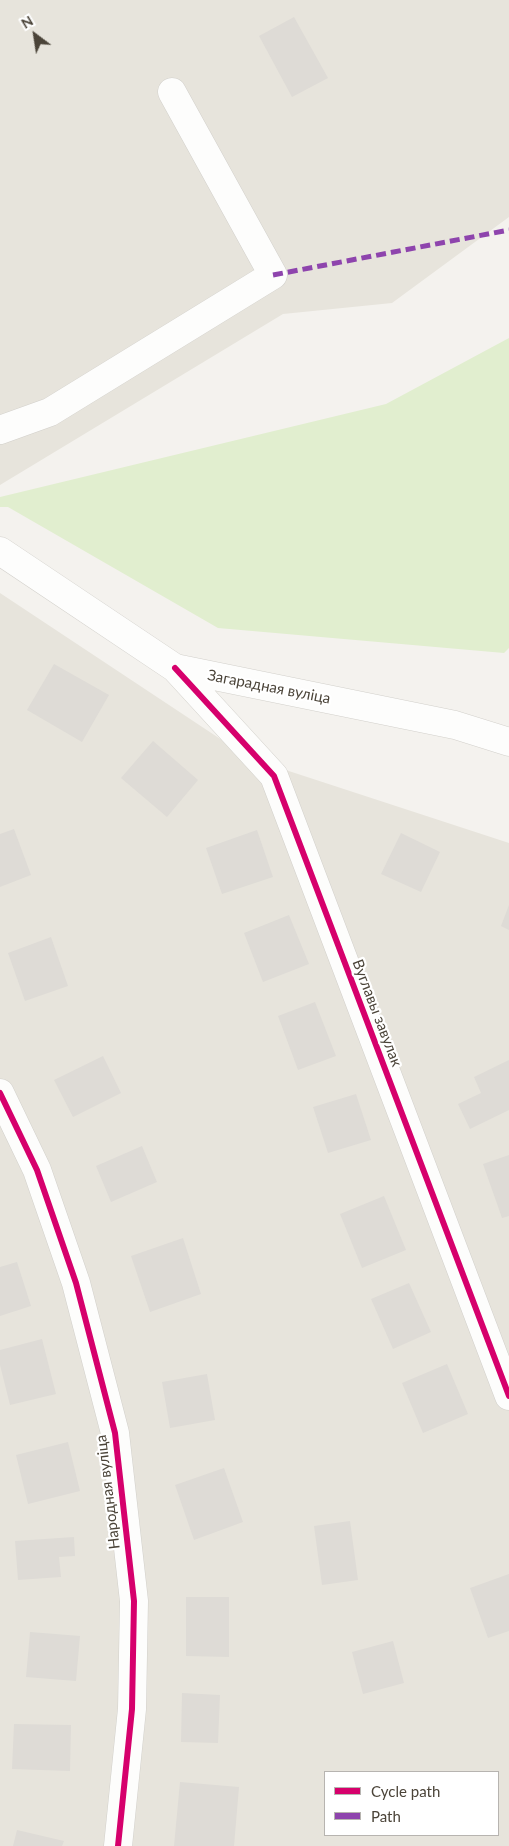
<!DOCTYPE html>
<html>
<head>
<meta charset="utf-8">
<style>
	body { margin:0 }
	#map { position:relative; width:509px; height:1846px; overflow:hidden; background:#f4f2ee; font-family:Lato,sans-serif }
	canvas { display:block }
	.legend { position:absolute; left:324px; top:1771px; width:175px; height:65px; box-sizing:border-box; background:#fff; border:1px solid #b7b4b0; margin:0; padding:6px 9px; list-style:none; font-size:15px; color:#4b4439 }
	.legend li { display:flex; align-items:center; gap:10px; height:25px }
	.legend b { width:25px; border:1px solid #b7b4b0 }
	.north { position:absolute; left:10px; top:10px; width:50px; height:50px; -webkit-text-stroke:4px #fff; paint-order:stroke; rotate:329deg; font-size:14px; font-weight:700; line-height:20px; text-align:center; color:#4b4439 }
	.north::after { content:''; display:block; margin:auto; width:18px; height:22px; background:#4b4439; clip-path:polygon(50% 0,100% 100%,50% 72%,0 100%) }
</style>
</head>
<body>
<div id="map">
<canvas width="509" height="1846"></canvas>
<ul class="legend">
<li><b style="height:6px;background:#d6006c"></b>Cycle path</li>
<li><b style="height:6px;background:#8e44ad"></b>Path</li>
</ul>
<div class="north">N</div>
</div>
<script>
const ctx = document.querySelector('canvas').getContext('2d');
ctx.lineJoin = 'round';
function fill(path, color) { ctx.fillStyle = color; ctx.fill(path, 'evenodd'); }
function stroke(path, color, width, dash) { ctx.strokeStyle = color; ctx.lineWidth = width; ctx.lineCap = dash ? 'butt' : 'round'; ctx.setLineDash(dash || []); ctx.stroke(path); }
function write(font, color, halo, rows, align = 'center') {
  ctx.font = font + ' Lato,sans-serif'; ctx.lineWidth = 4.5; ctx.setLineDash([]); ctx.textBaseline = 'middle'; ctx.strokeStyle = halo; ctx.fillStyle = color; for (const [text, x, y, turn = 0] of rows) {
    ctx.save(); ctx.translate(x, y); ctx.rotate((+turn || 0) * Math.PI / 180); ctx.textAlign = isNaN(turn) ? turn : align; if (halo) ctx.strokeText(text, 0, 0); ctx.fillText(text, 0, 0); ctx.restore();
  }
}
fill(new Path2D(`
	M0,0h509v217l-117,86 -109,11 -283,171z
	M0,593l249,165 260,85v1003h-509zM325,1772h173v63h-173z`), '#e7e4dc');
fill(new Path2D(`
	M509,338v310l-5,5 -286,-25 -210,-121h-8v-10l386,-93z`), '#e1eecf');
fill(new Path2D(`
	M294,17l34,61 -36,19 -33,-61z
	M54,664l55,31 -27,47 -55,-32z
	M153,741l45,39 -31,37 -46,-39z
	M14,829l17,46 -31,12v-53z
	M257,830l16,47 -51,17 -16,-46z
	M401,833l39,19 -19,40 -40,-18z
	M509,905v25l-8,-4z
	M289,915l20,49 -46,18 -19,-49z
	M51,937l17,49 -43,15 -17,-48z
	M315,1002l21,54 -38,14 -20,-54z
	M103,1056l18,37 -48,24 -19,-37z
	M509,1060v50l-39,19 -12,-25 23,-11 -7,-16z
	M356,1094l15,46 -43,13 -15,-46z
	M142,1146l15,36 -46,20 -15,-36z
	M509,1155v61l-7,2 -19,-54z
	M384,1196l22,54 -44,18 -22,-54z
	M183,1238l18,56 -51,18 -19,-56z
	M17,1262l14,44 -31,10v-49z
	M409,1283l22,49 -38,17 -22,-50z
	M42,1339l14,55 -46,11 -10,-40v-15z
	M447,1364l21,50 -45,19 -21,-50z
	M207,1374l8,46 -45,8 -8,-46z
	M68,1442l12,49 -52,13 -12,-49z
	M224,1468l19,54 -49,18 -19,-55z
	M350,1521l8,59 -36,5 -8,-59z
	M74,1537l1,19 -16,1 2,20 -43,3 -3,-39z
	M509,1574v57l-21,7 -18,-50z
	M186,1597h43v60l-43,-1z
	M30,1632l50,4 -4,45 -50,-4z
	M393,1641l11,42 -41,11 -11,-42z
	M182,1693l38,2 -2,48 -37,-1z
	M14,1724l57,1 -1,46 -58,-2z
	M180,1782l59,5 -5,59h-60z
	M17,1830l47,11 -2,5h-49z`), '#dedbd6');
const minor = new Path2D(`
	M0,430l50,-18 223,-137 -101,-183
	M0,551l175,117 280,57 54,17
	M175,668l99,108 235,620
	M0,1093l37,77 39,113 39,150 19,168 -2,108 -14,137`);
stroke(minor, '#d2d0cb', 29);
stroke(minor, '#fdfdfc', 28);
stroke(new Path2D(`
	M273,275l236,-45`), '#8e44ad', 5, [10, 5]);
stroke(new Path2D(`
	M175,668l99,108 235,620
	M0,1093l37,77 39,113 39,150 19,168 -2,108 -14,137`), '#d6006c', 6);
write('15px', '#4b4439', '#fff', [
	["Загарадная вуліца",269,687,11],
	["Вуглавы завулак",377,1013,69],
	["Народная вуліца",108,1492,-97]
]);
</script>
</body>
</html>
